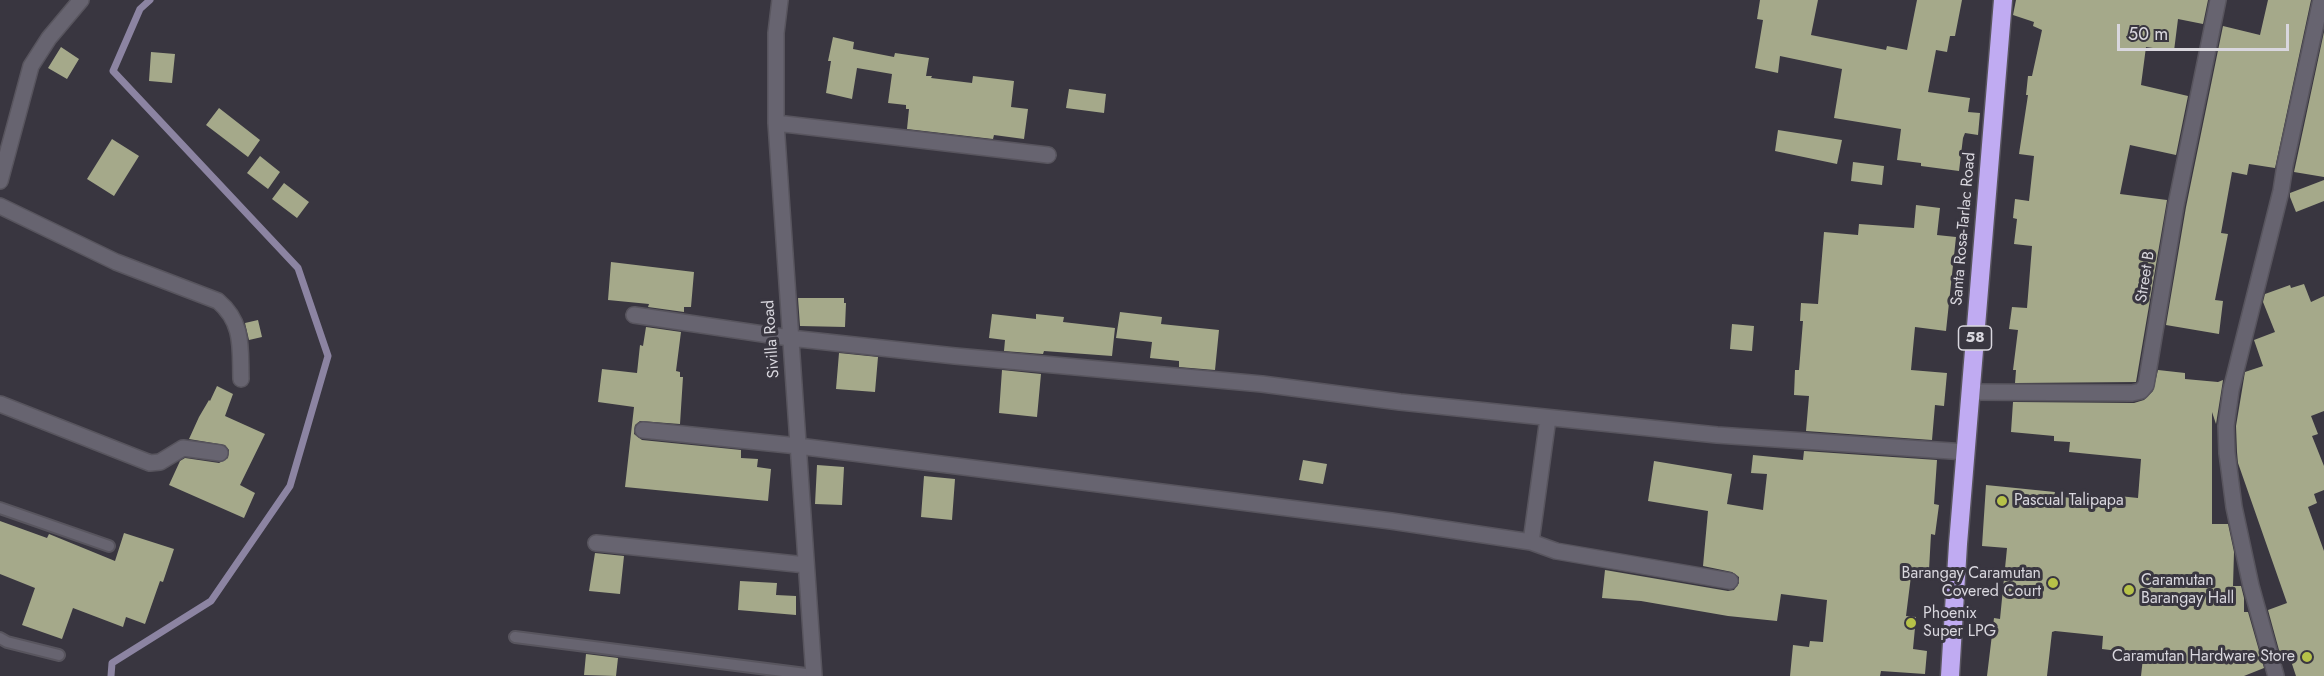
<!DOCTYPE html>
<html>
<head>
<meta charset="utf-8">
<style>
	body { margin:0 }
	#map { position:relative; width:2324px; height:676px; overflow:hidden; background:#393640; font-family:Jost,sans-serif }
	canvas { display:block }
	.scale { position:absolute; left:2117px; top:24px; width:172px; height:27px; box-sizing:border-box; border:3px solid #d9d7de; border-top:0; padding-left:8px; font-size:18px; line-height:21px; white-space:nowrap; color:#d9d7de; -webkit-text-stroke:4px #393640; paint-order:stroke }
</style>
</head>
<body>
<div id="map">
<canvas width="2324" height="676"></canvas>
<div class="scale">50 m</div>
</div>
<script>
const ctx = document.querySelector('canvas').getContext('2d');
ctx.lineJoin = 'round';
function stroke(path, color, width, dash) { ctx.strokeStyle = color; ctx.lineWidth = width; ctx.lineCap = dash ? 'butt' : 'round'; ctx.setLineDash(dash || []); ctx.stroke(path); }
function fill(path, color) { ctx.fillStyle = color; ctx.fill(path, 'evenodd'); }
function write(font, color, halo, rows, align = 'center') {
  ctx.font = font + ' Jost,sans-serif'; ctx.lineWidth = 6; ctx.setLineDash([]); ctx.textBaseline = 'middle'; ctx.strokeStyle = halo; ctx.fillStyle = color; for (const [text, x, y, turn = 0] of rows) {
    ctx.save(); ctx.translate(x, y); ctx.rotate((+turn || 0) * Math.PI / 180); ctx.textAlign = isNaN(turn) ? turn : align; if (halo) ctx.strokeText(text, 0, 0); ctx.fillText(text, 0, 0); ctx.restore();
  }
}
stroke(new Path2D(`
	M111,676l1,-13 99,-62 79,-115 38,-130 -30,-88 -185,-197 27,-62 10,-9`), '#8c84a2', 7);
fill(new Path2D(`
	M1760,0h58l-7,35 75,15 1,-4 20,4 10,-50h45l-7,36h-5l-3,16 -11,-2 -8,42 42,6 -2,14 12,1 -2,22 -13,-2 -2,5 -4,33 -38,-5v-3l-24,-3 4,-31 -67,-11 8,-49 -62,-13 -2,17 -23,-5 8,-48 -6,-1z
	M2016,0h192l-5,24 -25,-5 -4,32 -28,-4 -5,38 47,11 -12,59 -46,-10 -10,49 47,6 -31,182 -121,1 1,-13h-3l5,-40 -9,-1 3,-22 15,1 5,-62 -18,-2 3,-25 -4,-1 2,-19 14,2 5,-45 -15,-2 9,-59h-2l2,-19h4l10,-46 -9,-4 1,-4 -21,-7z
	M2268,0h43l-36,168 -26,-4 -2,11 -15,-3 -11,61 7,1 -13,66 8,1 -4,33 -53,-9 20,-118 37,-181 37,9z
	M2324,32v145l-30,-5z
	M833,37l21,5 -1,7 41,8 1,-4 34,5 -3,18h6l-1,2 41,5 1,-7 41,5 -3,26 17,2 -4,30 -30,-4 -1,4 -86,-10 2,-20h-3v-4l-18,-2 4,-29 -35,-6 -5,31 -26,-6 5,-32h-3z
	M61,47l18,12 -12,20 -19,-11z
	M151,52l24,2 -3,29 -23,-2z
	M1069,89l37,5 -2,19 -38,-5z
	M219,108l41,32 -12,17 -42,-32z
	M1778,130l64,10 -5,24 -62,-13z
	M112,139l27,17 -25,40 -27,-17z
	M260,156l20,16 -12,17 -21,-16z
	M1853,162l31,4 -2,19 -31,-4z
	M2324,180v21l-28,11 -6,-15v-4z
	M284,183l25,19 -12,16 -25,-19z
	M1916,205l24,3 -3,27 19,2 -10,94 -31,-4 -4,43 36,3 -3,33 -9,-1 -3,35 -126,-9 3,-35 -15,-1 1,-25h4l4,-49h-3l1,-18 17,1 6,-72 34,3 1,-11 55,4z
	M611,262l83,10 -3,35h-7v5l-36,-5 1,-3 -41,-4z
	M2304,284l7,18 13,-6v115l-13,5 7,18 -6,2 12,30v24l-10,4 3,9 -9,4 16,44v125h-28l-6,-18 -8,3 -14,-51 19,-7 -49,-140 -1,-11 -1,-26 9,-54 18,-6 -9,-26 21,-8 -12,-30 2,-8 25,-9 1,3z
	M798,298h46v5h2l-1,24 -45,-1z
	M1120,312l42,5 -1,7 58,6 -4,40 -36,-3v-6l-29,-3 2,-16 -36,-4z
	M992,314l44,5v-5l28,3 -1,5 52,6 -3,28 -68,-5 -1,3 -39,-3 1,-11 -16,-2z
	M258,320l4,17 -13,3 -4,-17z
	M1732,324l22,2 -2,25 -22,-2z
	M646,327l35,5 -5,39 4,1v5h3l-3,47 -40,-3 -5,4 -1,9 8,6 99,10v8l17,1 -1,8 14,2 -3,32 -143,-14 9,-80 -36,-5 4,-33 35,4 3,-28 3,1z
	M839,353l39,4 -3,35 -39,-3z
	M1002,370l39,4 -4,43 -38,-4z
	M2158,370l27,3v6l33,3 5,-2 -7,44 -4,-12v112h16l6,28 -1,34h8l3,12v14h4l16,56 -20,8h-103l2,-18 -8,-1v-4l-33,-4 1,-13 -48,-5 -3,1 -5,44h-60l7,-58 6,1 7,-71 -25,-2 4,-61 69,7 -1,4 54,6 1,-7 29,3 3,-39 -72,-7 1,-10 -16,-1v-5l-43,-4 2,-30 121,1 10,-3 9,-9z
	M217,386l16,8 -8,22 40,18 -25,51 15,8 -11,25 -75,-33 11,-24 5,-3 34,5 9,-5 1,-8 -4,-5 -36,-6 10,-22 10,-17 1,1z
	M1804,451l133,9 -3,44 5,1 -4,30 -4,-1 -2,36 -17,-2 -6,48 10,1 -3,32 14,2 -2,23 -44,-3 -1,5h-90l3,-31 16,2 1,-6 13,1 4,-42 -46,-6 -4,27 -49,-5 -87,-15 -39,-3 3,-28 123,21 6,-1 5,-7v-6l-7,-5 -29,-6 5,-55 -60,-10 6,-40 78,13 -5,30 36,6 4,-36 -16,-1 2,-18 50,5z
	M1303,460l24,4 -4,20 -24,-4z
	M817,465l27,2 -2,38 -27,-1z
	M924,476l31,3 -3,41 -31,-3z
	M0,521l47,17 2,-4 66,27 9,-28 50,16 -11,33 -3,-1 -15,43 -19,-7 -3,10 -50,-19 -11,31 -40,-14 13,-37 -35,-14z
	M595,553l29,3 -4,38 -31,-3z
	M740,581l37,2 -1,12 20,1v19l-58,-5z
	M586,654l32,4 -2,18 -32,-1z`), '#a5a98a');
const lane = new Path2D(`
	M0,508l109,38
	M515,637l299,38
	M0,638l7,4 52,13`);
const street = new Path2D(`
	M780,0l-4,33v90l38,553
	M776,123l272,32
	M0,181l31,-115 18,-28 32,-38
	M0,206l116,56 102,39c26,22 22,47 23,78
	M634,315l156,23 165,18 307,28 138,18 317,33 249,17
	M1971,392l161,1 9,-2 5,-6 30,-180 42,-205
	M0,404l150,59 10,-1 23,-14 37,5
	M1548,418l-17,124 25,9 174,30
	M643,430l155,16 593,75 140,21
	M596,543l210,22
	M2276,676l-25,-90 -17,-79 -7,-54 -1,-27 5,-36 50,-199 4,-26 36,-165`);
const highway = new Path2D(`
	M1950,676l8,-132 45,-544`);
stroke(lane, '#58555e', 14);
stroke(street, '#58555e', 18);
stroke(highway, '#58555e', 21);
stroke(lane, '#676470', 10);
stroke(street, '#676470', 15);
stroke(highway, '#c0abf2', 18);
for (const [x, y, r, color] of [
	[2002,501,6,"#b6c148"],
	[2053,583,6,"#b6c148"],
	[2129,590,6,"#b6c148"],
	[1911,623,6,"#b6c148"],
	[2307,657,6,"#b6c148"]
]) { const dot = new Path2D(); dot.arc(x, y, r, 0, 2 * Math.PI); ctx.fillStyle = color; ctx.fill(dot); stroke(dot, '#393640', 2); }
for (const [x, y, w] of [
	[1975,338,33]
]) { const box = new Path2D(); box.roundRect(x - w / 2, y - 12, w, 24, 4.5); ctx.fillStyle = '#393640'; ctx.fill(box); stroke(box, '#d9d7de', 1.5); }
write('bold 15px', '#d9d7de', null, [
	["58",1975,338]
]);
write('16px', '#d9d7de', '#393640', [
	["Santa Rosa-Tarlac Road",1964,229,-85],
	["Street B",2146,277,-81],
	["Sivilla Road",772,339,-94]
]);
write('16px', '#d9d7de', '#393640', [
	["Pascual Talipapa",2014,501],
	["Barangay Caramutan",2041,574,"right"],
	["Covered Court",2041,592,"right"],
	["Caramutan",2141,581],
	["Barangay Hall",2141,599],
	["Phoenix",1923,614],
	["Super LPG",1923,632],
	["Caramutan Hardware Store",2295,657,"right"]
], 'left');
</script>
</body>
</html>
